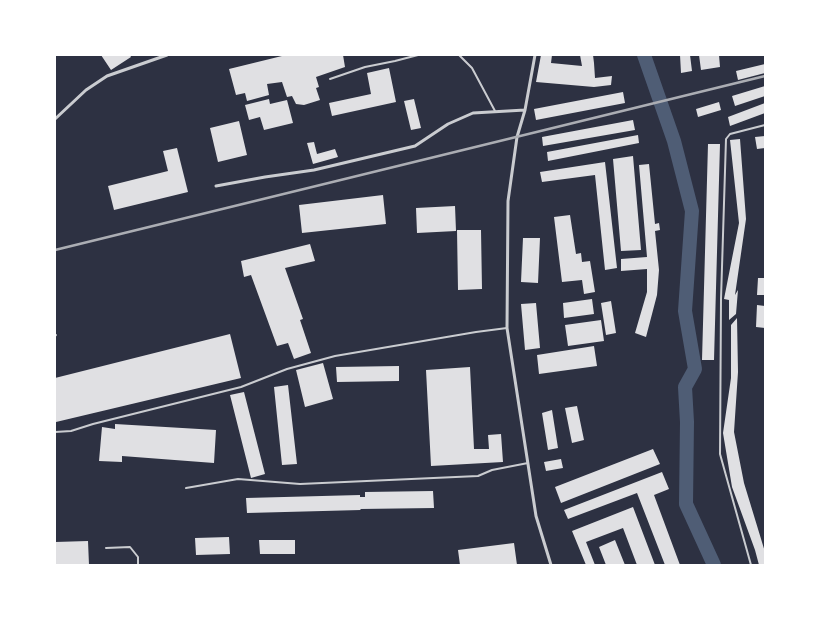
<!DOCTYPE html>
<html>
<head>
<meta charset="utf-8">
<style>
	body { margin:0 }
	#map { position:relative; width:820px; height:620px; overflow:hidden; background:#2d3142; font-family:"DM Sans",sans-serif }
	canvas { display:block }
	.frame { position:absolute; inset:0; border:56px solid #fff; pointer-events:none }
</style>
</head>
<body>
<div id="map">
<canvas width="820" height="620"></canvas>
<div class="frame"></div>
</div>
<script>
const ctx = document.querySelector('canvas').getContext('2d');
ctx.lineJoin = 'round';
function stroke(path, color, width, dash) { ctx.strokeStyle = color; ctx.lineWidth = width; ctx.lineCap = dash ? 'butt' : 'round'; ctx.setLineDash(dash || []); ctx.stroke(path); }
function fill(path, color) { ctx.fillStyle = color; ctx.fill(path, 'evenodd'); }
stroke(new Path2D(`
	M644,55l30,86 18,70 -7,100 10,58 -10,18 2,35 -1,82 28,61`), '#4f5d75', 14);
fill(new Path2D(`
	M101,55h29l1,2 -20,13z
	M286,55h57l2,12 -29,10 3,10 -3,1 4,12 -16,5 -8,-1 -4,-8 -5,1 -5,-15 -15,2 2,11 -22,6 -2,-8 -9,2 -7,-26z
	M541,55h11l-1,8 31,3 -2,-11h13l1,8 1,15 17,-2 -1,9 -17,2 -58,-5z
	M680,55h10l2,16 -11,2z
	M699,55h20l1,12 -19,3z
	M765,64v9l-27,7 -2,-9z
	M389,68l7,34 -64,14 -3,-13 42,-9 -4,-21z
	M765,86v10l-30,10 -3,-10z
	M623,92l2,11 -89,17 -2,-11z
	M269,99l1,5 17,-4 6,23 -29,7 -4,-13 -11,3 -4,-15z
	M414,99l7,29 -10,2 -7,-29z
	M719,102l2,8 -23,7 -2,-8z
	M765,103v10l-35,13 -2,-9z
	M633,120l2,10 -92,16 -1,-9z
	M239,121l8,34 -29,7 -8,-34z
	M638,135l1,8 -91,18 -1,-9z
	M765,136v12l-8,1 -2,-12z
	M740,139l6,80 -11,76 3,-5 -2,24 -7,6v-20l-5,-1 15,-76 -9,-83z
	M314,142l3,12 18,-5 3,8 -25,7 -6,-21z
	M708,144h12l-6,216h-12z
	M177,148l11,44 -74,18 -6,-24 60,-15 -5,-20z
	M633,156l8,94 -20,1 -8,-92z
	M605,162l12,106 -12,2 -10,-95 -53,7 -2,-10z
	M649,164l6,60 4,-1 1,7 -5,1 4,39 -2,25 -11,42 -11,-4 12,-41v-23l-26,2v-12l26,-2 -8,-92z
	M383,195l3,29 -84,9 -3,-28z
	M455,206l1,25 -39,2 -1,-25z
	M570,215l6,39 5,-1 1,9 8,-1 5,31 -11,2 -2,-14 -20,2 -8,-65z
	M457,230h24l1,59 -24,1z
	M523,238h17l-2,45 -17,-1z
	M310,244l5,17 -30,7 18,51 -3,1 11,33 -17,6 -6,-16 -11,3 -26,-71 -7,2 -3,-16z
	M758,278h7v17h-8z
	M592,299l2,15 -30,4 -1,-15z
	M611,301l5,32 -10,2 -5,-32z
	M536,303l4,45 -15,2 -4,-46z
	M757,305l8,1v22l-9,-1z
	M737,318l1,54 -4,60 10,51 21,69v13h-6l-4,-15 -23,-63 -9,-54 8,-55v-53z
	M601,320l3,21 -36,5 -3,-21z
	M230,334l11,44 -185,44 -1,-44z
	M594,346l3,20 -58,8 -2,-19z
	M323,363l10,36 -28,8 -9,-37z
	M399,366v15l-62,1 -1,-15z
	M470,367l4,82h15l-1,-14 13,-1 2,28 -72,4 -5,-96z
	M288,385l9,79 -15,1 -8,-78z
	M244,392l21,82 -14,4 -21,-83z
	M577,406l7,34 -12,3 -7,-35z
	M552,410l6,38 -10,2 -6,-37z
	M115,424l101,6 -2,33 -92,-7v6l-23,-1 3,-34 13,2z
	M653,449l7,15 -99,39 -6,-16z
	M561,459l2,9 -17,3 -2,-9z
	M662,472l7,17 -15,6 26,70h-15l-28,-72 -69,26 -4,-9z
	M433,491l1,17 -74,1 1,1 -114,3 -1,-15 114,-3v2h5v-5z
	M633,507l22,58h-18l-14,-37 -37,14 9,23h-9l-14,-34z
	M229,537l1,17 -34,1 -1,-17z
	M259,540h36v14h-35z
	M615,540l10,25h-19l-7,-18z
	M88,541l1,24h-34v-23z
	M514,543l3,22h-57l-2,-15z`), '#e0e0e3');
stroke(new Path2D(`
	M459,55l13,13 23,43
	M330,79l35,-12 30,-6 23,-6
	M55,336l1,-1
	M55,432l16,-1 22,-7 148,-37 46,-18 48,-13 141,-24 31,-4
	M186,488l52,-9 62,5 178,-8 14,-6 36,-7
	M106,548l24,-1 8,10v8
	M751,565l-31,-111 1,-155 5,-160 4,-5 35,-9`), '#caccd0', 2);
stroke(new Path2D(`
	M535,55l-10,55 -8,27 -9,64 -1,127 29,188 15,49
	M55,119l31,-29 21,-14 60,-21
	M216,186l49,-9 49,-7 101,-24 33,-22 25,-11 52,-3`), '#caccd0', 3);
stroke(new Path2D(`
	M55,250l710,-174`), '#abadb3', 2.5);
</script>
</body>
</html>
